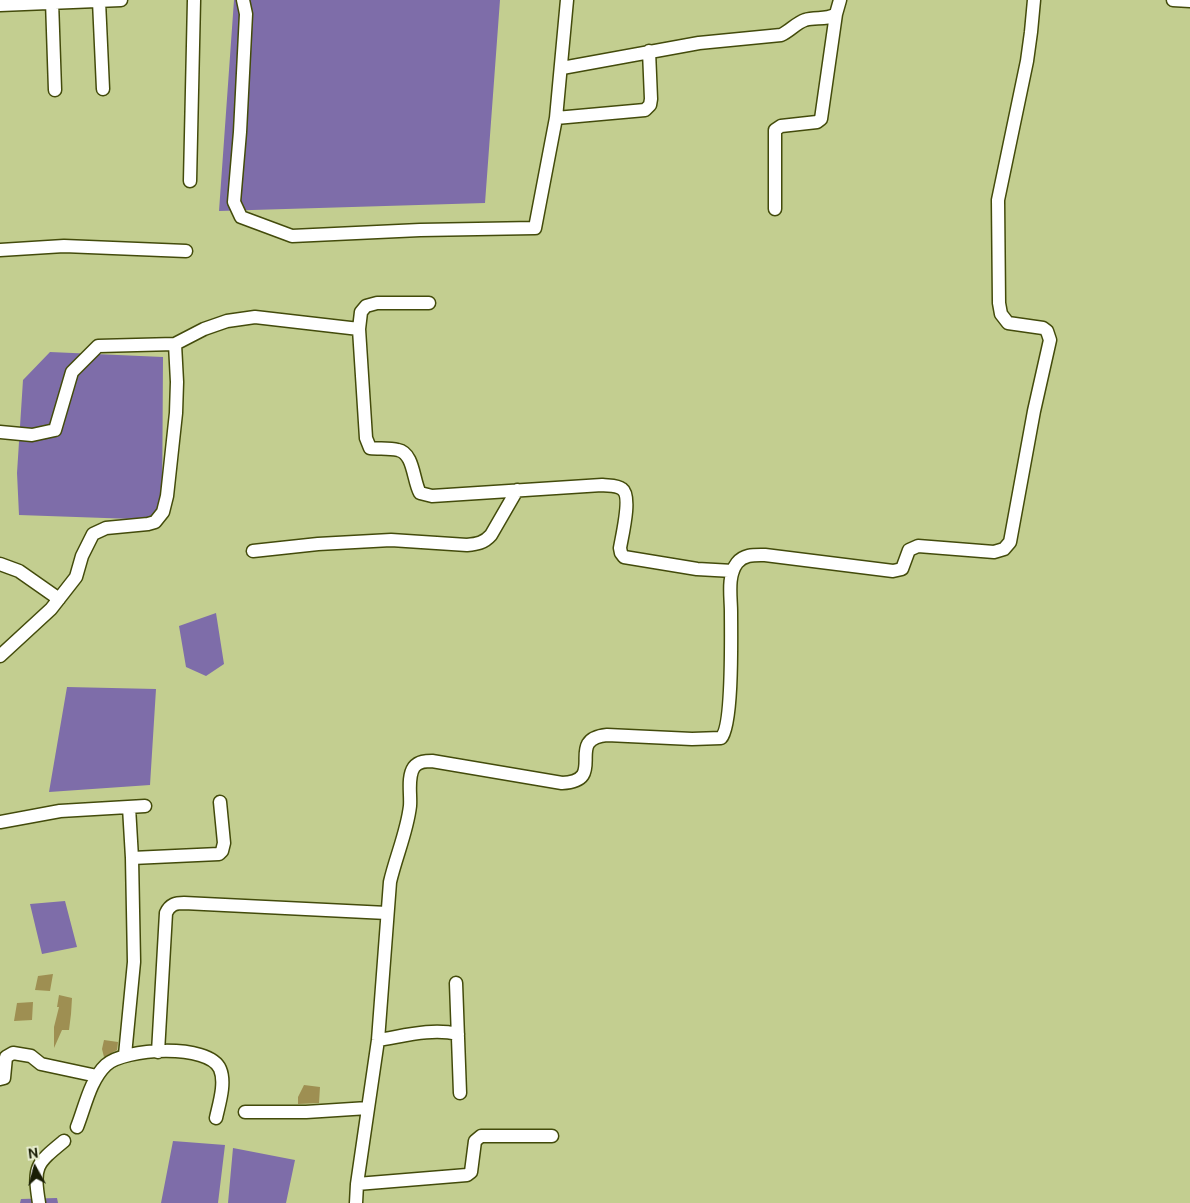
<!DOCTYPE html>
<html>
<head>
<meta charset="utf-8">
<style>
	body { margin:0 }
	#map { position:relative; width:1190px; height:1203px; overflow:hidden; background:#c3ce90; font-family:Ubuntu,sans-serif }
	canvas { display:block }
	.north { position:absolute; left:10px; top:1143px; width:50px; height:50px; -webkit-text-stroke:4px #e5ebcc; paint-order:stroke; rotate:353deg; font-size:14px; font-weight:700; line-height:20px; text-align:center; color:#191d05 }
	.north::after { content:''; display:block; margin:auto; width:18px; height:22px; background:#191d05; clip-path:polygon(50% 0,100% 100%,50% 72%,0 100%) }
</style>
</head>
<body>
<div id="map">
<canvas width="1190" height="1203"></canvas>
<div class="north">N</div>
</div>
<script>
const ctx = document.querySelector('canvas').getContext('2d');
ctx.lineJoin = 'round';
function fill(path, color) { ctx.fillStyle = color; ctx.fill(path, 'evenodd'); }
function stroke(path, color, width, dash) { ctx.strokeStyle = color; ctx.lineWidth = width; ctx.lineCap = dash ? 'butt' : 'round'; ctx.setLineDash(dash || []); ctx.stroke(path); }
fill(new Path2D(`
	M234,0h266l-15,203 -266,8z
	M50,352l113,5 -1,163 -143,-5 -2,-42 6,-93z
	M216,613l8,51 -18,12 -20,-9 -7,-41z
	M67,687l89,2 -6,96 -101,7z
	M65,901l12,46 -35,7 -12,-50z
	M173,1141l52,4 -7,58h-57z
	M233,1148l62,12 -9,43h-58z
	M57,1198l1,5h-38l1,-4z`), '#7e6da9');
fill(new Path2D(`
	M53,974l-3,17 -15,-1 3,-14z
	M59,995l13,3 -1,16 -2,16h-7l-8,18v-21l5,-20h-2z
	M33,1002l-1,18 -18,1 3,-18z
	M104,1040l14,2 -1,8 -13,7 -2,-8z
	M304,1085l16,2 -1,16 -21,1v-7z`), '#9e8f52');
const street = new Path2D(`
	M243,0l3,14 -6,118 -6,70 7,15 51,19 128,-6 115,-2 21,-110 11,-118
	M1173,0l17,1
	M52,1l3,89
	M99,1l4,88
	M0,5l121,-5
	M562,68l137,-25 82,-8c9,-4 15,-12 24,-15 10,-4 21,1 31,-6l4,-14
	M556,118l89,-8 5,-5 1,-6 -2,-48
	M190,181l4,-181
	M775,209v-79l6,-4 36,-4 4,-3 15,-105
	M0,250l64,-4 122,5
	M429,303h-52l-11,3 -5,6 -2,17 7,109 4,10c9,1 19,0 28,2 16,3 15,31 22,43l12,3 170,-11c6,1 15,0 20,4 10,7 0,47 -2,59l1,5 3,4 73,12 36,2
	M0,432l32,3 23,-5 17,-58 26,-26 77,-2 29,-15 23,-8 28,-4 104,12
	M253,551l65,-7 73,-4 76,5c10,-1 17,-2 24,-10l26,-45
	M0,564l19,7 40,28
	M0,656l51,-47 25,-32 6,-21 11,-22 13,-6 42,-4 7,-2 8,-10 4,-16 9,-83 1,-31 -2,-38
	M0,822l60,-11 85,-5
	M132,858l87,-4 3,-3 2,-8 -4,-41
	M456,983l4,110
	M378,1040c26,-4 53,-12 80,-6
	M158,1052l8,-139c4,-9 10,-10 18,-10l203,10
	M125,1055l9,-93 -2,-104 -3,-51
	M0,1079l4,-1 2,-21 7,-4 18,3 10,8 56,12
	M245,1112h61l62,-4
	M77,1127c8,-20 13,-47 29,-62 18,-17 103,-22 114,4 6,14 -1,35 -4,49
	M357,1184l110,-9 4,-3 4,-31 6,-5h71
	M39,1203c-6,-37 -3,-39 25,-62
	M356,1203l1,-19 21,-144 12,-158c6,-26 17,-50 20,-76 1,-12 -3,-29 4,-39 5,-6 12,-6 18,-6l130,22c47,-2 1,-44 45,-48l85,4 29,-1c12,-12 10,-105 10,-126 0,-15 -4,-36 6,-49 7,-9 18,-8 28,-8l128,16 9,-2 7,-19 9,-4 76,6 10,-3 6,-7 24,-131 16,-71 -3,-9 -4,-3 -35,-5 -7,-9 -2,-11 -1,-103 29,-139 4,-29 3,-32`);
stroke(street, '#434b0b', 15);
stroke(street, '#fff', 12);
</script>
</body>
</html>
